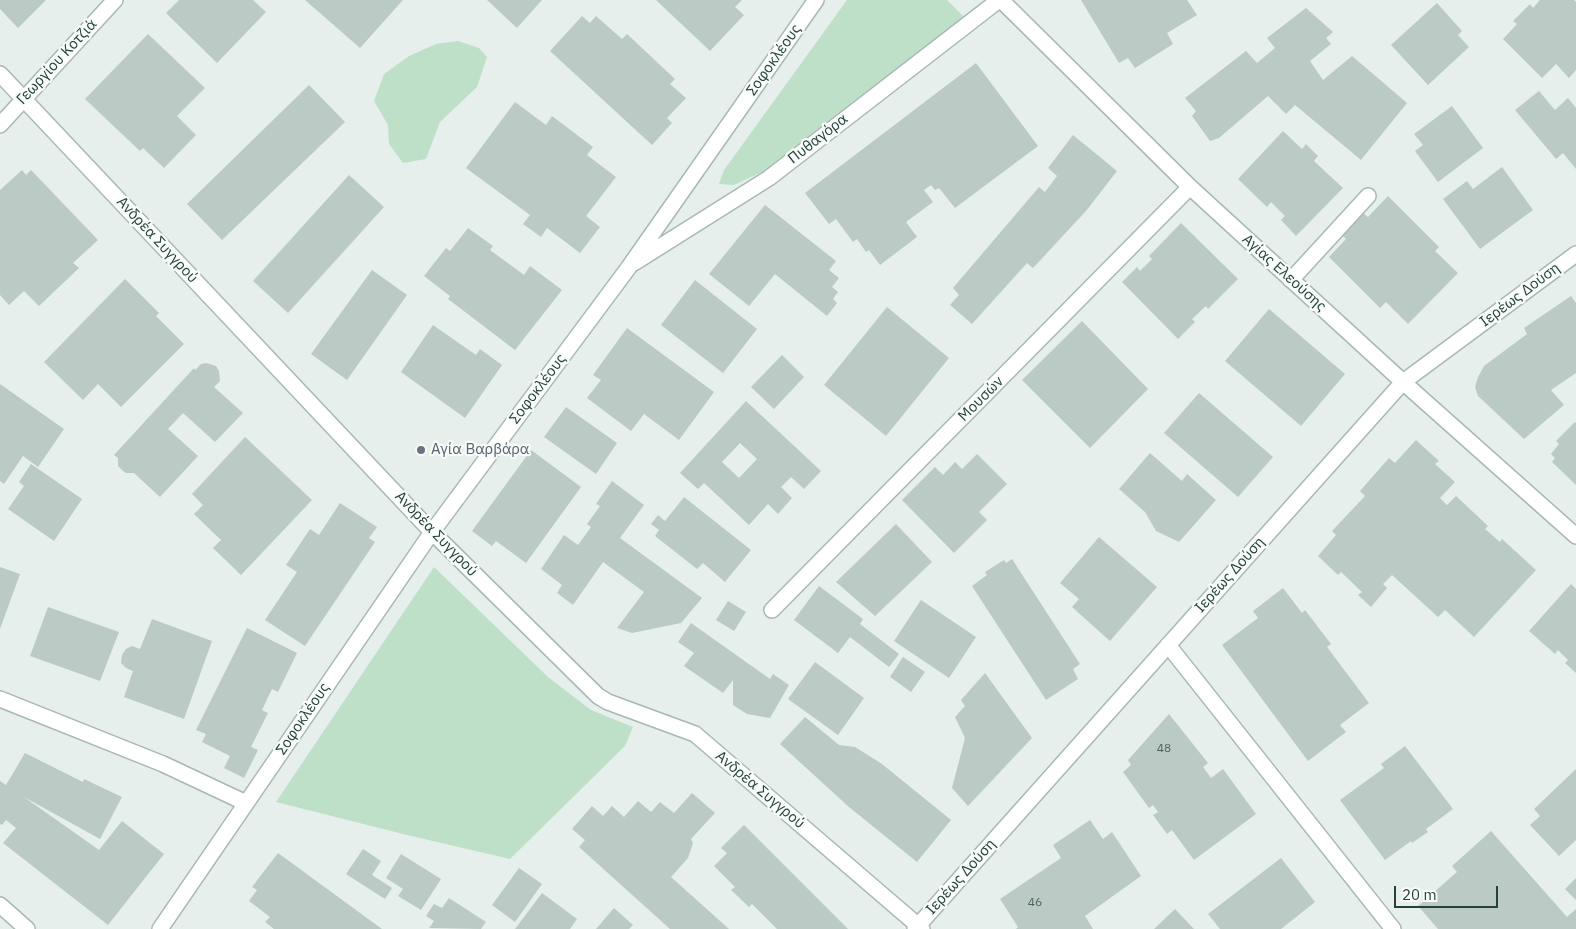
<!DOCTYPE html>
<html>
<head>
<meta charset="utf-8">
<style>
	body { margin:0 }
	#map { position:relative; width:1576px; height:929px; overflow:hidden; background:#e6efeb; font-family:"IBM Plex Sans",sans-serif }
	canvas { display:block }
	.scale { position:absolute; left:1394px; top:886px; width:104px; height:22px; box-sizing:border-box; border:2px solid #24423a; border-top:0; padding-left:6px; font-size:15px; line-height:18px; white-space:nowrap; color:#24423a; -webkit-text-stroke:4px #f7fbf9; paint-order:stroke }
</style>
</head>
<body>
<div id="map">
<canvas width="1576" height="929"></canvas>
<div class="scale">20 m</div>
</div>
<script>
const ctx = document.querySelector('canvas').getContext('2d');
ctx.lineJoin = 'round';
function fill(path, color) { ctx.fillStyle = color; ctx.fill(path, 'evenodd'); }
function stroke(path, color, width, dash) { ctx.strokeStyle = color; ctx.lineWidth = width; ctx.lineCap = dash ? 'butt' : 'round'; ctx.setLineDash(dash || []); ctx.stroke(path); }
function write(font, color, halo, rows, align = 'center') {
  ctx.font = font + ' "IBM Plex Sans",sans-serif'; ctx.lineWidth = 4.5; ctx.setLineDash([]); ctx.textBaseline = 'middle'; ctx.strokeStyle = halo; ctx.fillStyle = color; for (const [text, x, y, turn = 0] of rows) {
    ctx.save(); ctx.translate(x, y); ctx.rotate((+turn || 0) * Math.PI / 180); ctx.textAlign = isNaN(turn) ? turn : align; if (halo) ctx.strokeText(text, 0, 0); ctx.fillText(text, 0, 0); ctx.restore();
  }
}
fill(new Path2D(`
	M847,0h100l17,17 -198,153 -32,15 -15,-1 5,-14z
	M458,41l21,7 8,9 -10,30 -37,35 -14,37 -23,4 -14,-19 -1,-19 -14,-24 10,-27 25,-18 27,-12z
	M434,567l114,110 43,33 42,17 -8,19 -115,113 -103,-24 -131,-33z`), '#bfe0c8');
fill(new Path2D(`
	M0,0h46l-28,28 -18,-19z
	M179,0h74l13,12 -49,51 -51,-50z
	M305,0h98l-43,48z
	M487,0h55l-25,28z
	M656,0h86l-7,7 9,8 -34,36z
	M1081,0h106l10,15 -30,18 6,11 -38,24 -7,-10 -9,5z
	M1540,0h34l2,2v68l-7,8 -13,-14 -14,14 -39,-39 14,-15 -4,-3 17,-17 3,4z
	M1437,3l25,28 -4,4 11,12 -41,38 -37,-40z
	M1306,8l27,24 -7,6 5,6 -21,17 13,19 29,-24 55,47 -46,57 -66,-55 -9,9 -18,-18 -49,42 -9,3 -18,-25 4,-5 -11,-13 61,-47 11,12 18,-15 -8,-10z
	M582,16l8,7 6,-7 26,23 5,-5 48,45 -5,5 16,14 -19,20 5,5 -20,22 -102,-94z
	M148,34l57,54 -28,28 19,19 -32,33 -21,-20 -3,3 -55,-52z
	M976,63l62,83 -83,62 -16,-20 -4,2 -4,-5 -7,5 9,12 -27,20 11,15 -37,28 -11,-15 -3,2 -9,-13 -4,3 -17,-23 -7,5 -24,-31z
	M309,85l36,37 -123,118 -35,-36z
	M1539,91l16,19 13,-12 8,10v61l-13,-16 -7,6 -41,-49z
	M515,102l31,23 6,-9 41,31 -6,8 29,22 -30,39 14,11 -20,26 -33,-25 -6,9 -18,-13 7,-9 -64,-47z
	M1452,106l31,42 -45,34 -23,-31 8,-6 -9,-11z
	M1283,131l19,18 4,-5 12,12 -4,5 29,27 -47,48 -15,-16 4,-4 -14,-14 -4,5 -29,-28z
	M1073,135l44,36 -31,40 -53,57 -6,-5 -55,61 -22,-19 9,-10 -6,-7 86,-101 6,5 12,-16 -9,-8z
	M1502,167l31,43 -53,39 -37,-50 24,-18 6,8z
	M22,170l4,5 5,-5 67,70 -25,23 6,5 -40,38 -15,-15 -15,14 -9,-10v-105z
	M349,175l35,32 -96,106 -35,-32z
	M1388,196l51,51 -4,4 23,22 -50,51 -22,-22 -6,6 -51,-51 17,-18 -6,-6 22,-21 6,5z
	M765,205l71,56 -7,9 10,8 -7,9 6,5 -5,7 4,4 -10,13 -52,-42 -26,32 -40,-32z
	M1181,223l57,56 -30,30 -2,-3 -14,13 3,3 -17,17 -56,-57 15,-15 3,4 12,-12 -3,-3z
	M468,228l25,18 -3,4 34,25 6,-9 32,24 -47,60 -67,-51 2,-3 -26,-20 22,-28 4,3z
	M372,270l35,25 -60,85 -36,-26z
	M125,279l34,34 -3,3 28,28 -63,63 -23,-23 -15,16 -39,-38z
	M695,280l62,49 -34,44 -62,-48z
	M1571,296l5,7v70l-25,17 13,15 -40,34 -46,-43 -3,-9 3,-10 6,-11 43,-32 -3,-6z
	M887,307l62,51 -63,78 -62,-51z
	M1269,309l76,65 -44,52 -76,-65z
	M1082,321l66,68 -58,59 -68,-68z
	M433,325l43,30 4,-6 22,16 -37,53 -64,-46z
	M627,328l87,64 -35,48 -35,-26 -13,17 -44,-33 14,-18 -8,-5z
	M782,355l22,22 -30,32 -23,-22z
	M206,363l10,3 3,5 1,10 -6,6 29,26 -28,29 -32,-29 -15,16 30,27 -38,41 -26,-24h-8l-4,-3 -4,-4v-8l-4,-3 80,-87 1,2 6,-6z
	M0,384l64,45 -26,38 -15,-11 -19,28 -4,-3z
	M1199,393l74,64 -35,40 -74,-64z
	M746,401l75,70 -17,18 -13,-12 -10,10 11,11 -14,16 -10,-10 -19,21 -45,-42 -6,6 -18,-16zM740,443l17,16 -18,19 -17,-16z
	M566,407l51,36 -21,31 -52,-37z
	M1575,422l1,1v62l-24,-23 3,-4 -4,-4 8,-10 -3,-3z
	M245,437l67,63 -71,75 -28,-27 8,-8 -27,-26 9,-9 -11,-11z
	M1416,440l23,21 -4,3 20,18 -15,16 7,7 9,-9 32,30 -3,3 15,13 2,-3 34,31 -62,67 -29,-27 -7,7 -46,-42 -9,9 4,4 -16,19 -13,-12 4,-3 -21,-20 -3,3 -20,-19 18,-21 -4,-4 33,-35 -5,-5 29,-33 6,5z
	M531,450l50,37 -55,76 -30,-22 -4,5 -20,-15z
	M1150,453l32,28 5,-7 29,26 -37,42 -23,-11 -11,-19 -26,-23z
	M977,454l30,30 -28,28 8,8 -33,33 -52,-53 33,-33 8,8 12,-13 7,7z
	M31,464l51,35 -28,42 -46,-32 16,-23 -5,-4z
	M612,481l32,24 -24,33 82,60 -21,25 -49,10 -15,-5 27,-36 -41,-30 -30,43 -16,-12 5,-8 -21,-16 23,-34 14,10 13,-18 -4,-3 13,-18 -4,-2z
	M684,497l67,53 -26,32 -22,-19 -6,6 -42,-33 4,-6 -8,-6 7,-9 7,6z
	M340,503l37,24 -8,11 6,4 -70,104 -40,-26 32,-48 -11,-7 24,-36 9,6z
	M896,524l36,38 -57,54 -39,-34z
	M1099,537l58,50 -47,54 -38,-34 7,-8 -19,-16z
	M1012,559l68,105 -7,5 5,10 -32,21 -74,-114 15,-11 -2,-3 19,-12 2,3z
	M0,567l20,7 -20,55z
	M1571,584l5,5v84l-11,-10 3,-3 -10,-10 -3,4 -26,-23z
	M819,586l44,33 -3,5 39,30 -10,13 -39,-30 -12,16 -44,-33z
	M1283,588l19,25 3,-3 26,34 -4,3 42,56 -29,22 6,7 -38,29 -86,-116 36,-27 -5,-7z
	M921,600l55,37 -27,41 -55,-37z
	M728,601l18,11 -12,19 -18,-11z
	M48,607l71,25 -19,49 -70,-25z
	M152,619l60,22 -28,78 -60,-22 9,-26 -7,-3 -5,-5 1,-8 4,-6 6,-3 8,3z
	M691,623l79,56 3,-5 16,11 -19,33 -23,-4 -14,-9v-25l-10,13 -39,-27 10,-13 -16,-11z
	M247,628l50,25 -19,39 -6,-3 -10,21 6,3 -17,34 7,3 -14,28 -20,-10 6,-12 -28,-14 4,-8 -10,-4z
	M903,657l22,15 -14,20 -21,-15z
	M815,662l49,36 -26,37 -50,-36z
	M985,673l47,65 -64,68 -16,-18 13,-50 -10,-21 10,-11 -4,-6z
	M1169,714l39,49 -5,4 8,11 12,-9 33,45 -62,46 -22,-30 -5,4 -14,-19 5,-3 -5,-7 -4,3 -26,-36 8,-7 -3,-5z
	M805,717l34,28 16,2 27,17 69,56 -34,42 -68,-55 -69,-63z
	M1405,746l48,63 -27,20 2,3 -16,11 -1,-2 -26,19 -45,-60 44,-32 -3,-4z
	M25,753l58,29 1,-3 38,18 -22,42 -76,-42 75,53 23,-29 42,33 -56,71 -105,-82 13,-15 -10,-8 -4,5 -2,-1v-43l6,4z
	M1576,769v71l-17,16 -29,-31 10,-9 -6,-7z
	M692,793l23,20 -24,26 2,4 -5,15 -17,19 58,52h-59l-91,-82 6,-7 -13,-11 20,-23 11,10 9,-10 12,11 14,-16 13,11 9,-10 14,11z
	M1090,820l13,19 9,-7 29,44 -56,40 8,13h-77l2,-2 -18,-28 61,-41 -8,-13z
	M744,825l104,104h-71l-25,-25 -3,3 -18,-17 4,-3 -21,-21 13,-13 -6,-5z
	M1491,831l76,86 9,-8v20h-138l-20,-23 39,-34 -5,-6z
	M363,849l18,12 -9,14 20,13 -7,11 -39,-25z
	M278,853l104,76h-108l-9,-7 5,-5 -21,-16 8,-11 -5,-3z
	M401,854l40,25 -20,31 -23,-14 5,-7 -17,-11z
	M1281,858l34,44 -34,27h-61l-12,-15z
	M519,868l23,16 -27,38 -23,-17z
	M1576,878v22l-11,-11z
	M542,893l35,26 -7,10h-55z
	M449,898l37,24 -5,7 -52,-1 5,-7 -8,-5 8,-12 8,4z
	M614,908l19,17 -4,4h-33z
	M1175,909l19,20h-40z`), '#bbcac4');
const service = new Path2D(`
	M1291,280l77,-84`);
const pedestrian = new Path2D(`
	M0,699l163,65 83,39`);
const minor = new Path2D(`
	M1001,0l189,187 213,195 173,154
	M0,74l432,458 166,164 10,6 87,32 227,195
	M0,125l115,-125
	M634,263l135,-85 230,-178
	M772,610l418,-423
	M1168,645l225,284
	M0,905l27,24
	M160,929l272,-397 197,-265 187,-267
	M915,929l488,-547 173,-128`);
stroke(service, '#a8b8b2', 18);
stroke(pedestrian, '#a8b8b2', 18);
stroke(minor, '#a8b8b2', 18);
stroke(service, '#fff', 15);
stroke(pedestrian, '#fff', 15);
stroke(minor, '#fff', 15);
for (const [x, y, r, color] of [
	[421,450,5,"#6b7280"]
]) { const dot = new Path2D(); dot.arc(x, y, r, 0, 2 * Math.PI); ctx.fillStyle = color; ctx.fill(dot); stroke(dot, '#f7fbf9', 2); }
write('12px', '#4a645c', null, [
	["48",1164,749],
	["46",1035,903]
]);
write('15px', '#24423a', '#f7fbf9', [
	["Σοφοκλέους",774,60,-55],
	["Γεωργίου Κοτζιά",57,62,-47],
	["Πυθαγόρα",818,139,-38],
	["Ανδρέα Συγγρού",157,240,47],
	["Αγίας Ελεούσης",1284,273,42],
	["Ιερέως Δούση",1520,295,-37],
	["Σοφοκλέους",538,389,-53],
	["Μουσών",981,399,-45],
	["Ανδρέα Συγγρού",436,534,46],
	["Ιερέως Δούση",1230,575,-48],
	["Σοφοκλέους",303,719,-56],
	["Ανδρέα Συγγρού",760,790,40],
	["Ιερέως Δούση",961,877,-48]
]);
write('15px', '#5b616d', '#f7fbf9', [
	["Αγία Βαρβάρα",431,450]
], 'left');
</script>
</body>
</html>
